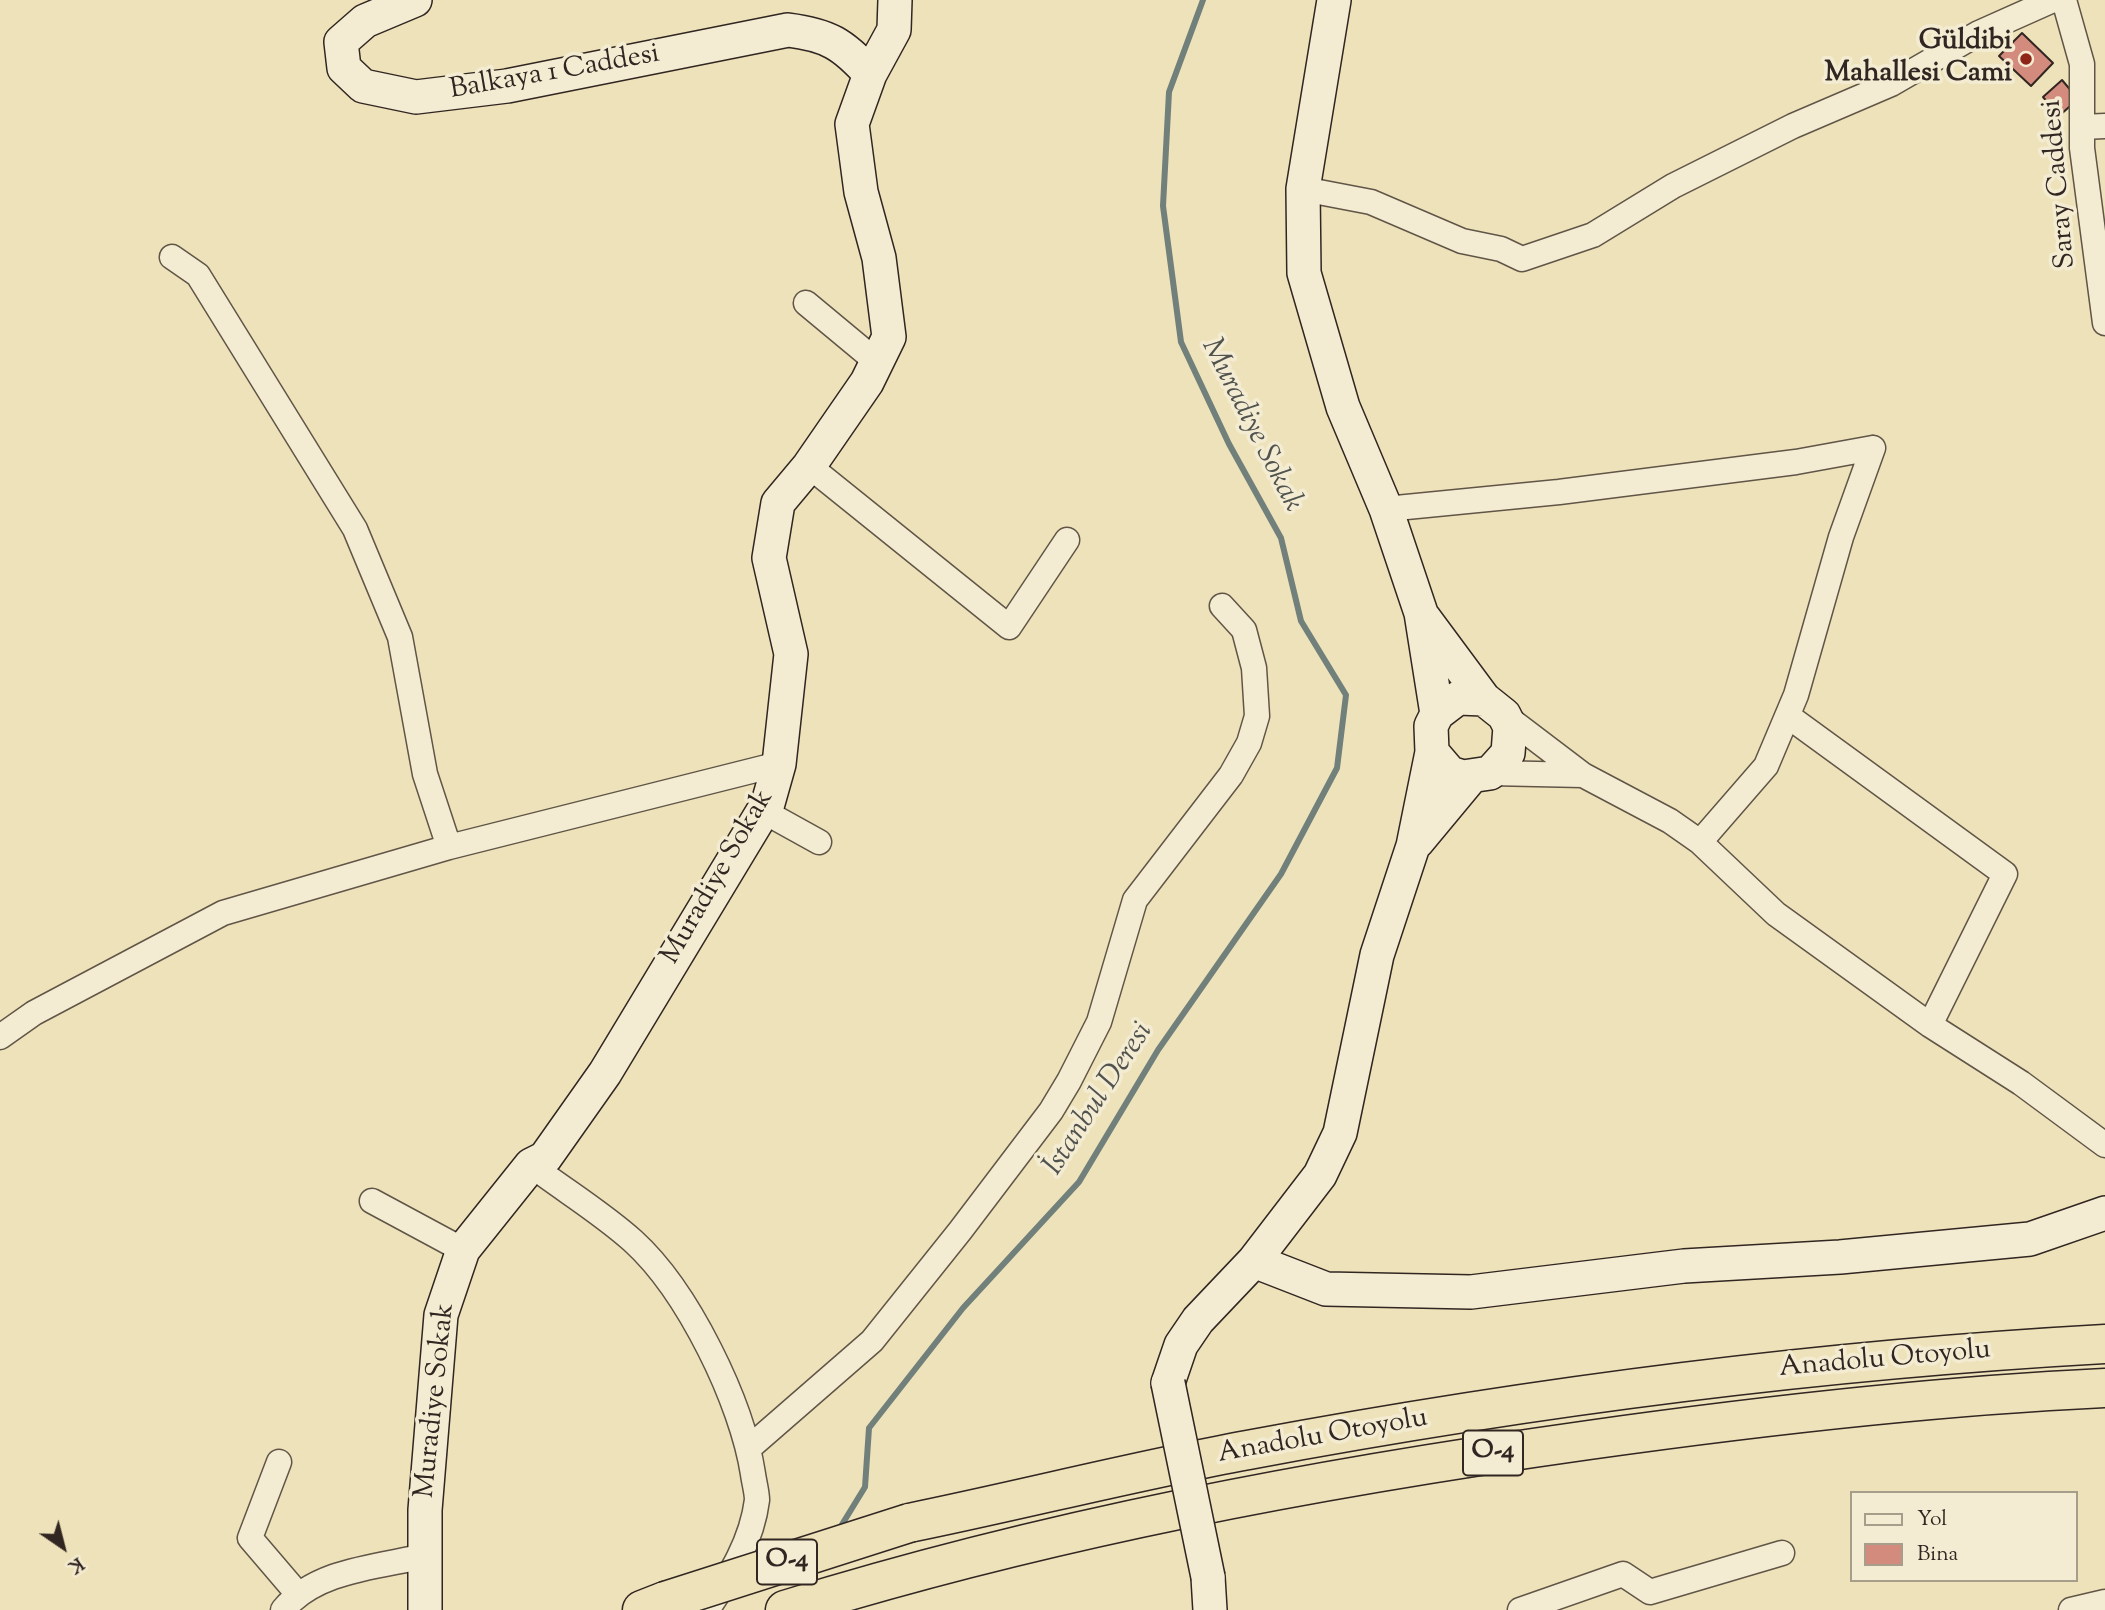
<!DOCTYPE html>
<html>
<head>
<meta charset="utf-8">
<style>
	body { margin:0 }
	#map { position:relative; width:2105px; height:1610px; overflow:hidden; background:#eee2ba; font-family:"Sorts Mill Goudy",serif }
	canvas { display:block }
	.legend { position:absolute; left:1850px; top:1491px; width:228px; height:91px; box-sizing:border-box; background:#f4ecd2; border:2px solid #a69d8b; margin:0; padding:9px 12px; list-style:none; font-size:21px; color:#312621 }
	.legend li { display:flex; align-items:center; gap:14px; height:35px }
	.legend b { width:35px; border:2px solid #a69d8b }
	.north { position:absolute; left:28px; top:1512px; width:70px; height:70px; -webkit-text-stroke:5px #f4ecd2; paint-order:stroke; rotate:145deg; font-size:19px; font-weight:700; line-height:28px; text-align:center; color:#312621 }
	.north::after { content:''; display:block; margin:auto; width:24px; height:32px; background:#312621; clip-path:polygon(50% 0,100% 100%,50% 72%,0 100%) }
</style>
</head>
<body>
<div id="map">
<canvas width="2105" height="1610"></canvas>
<ul class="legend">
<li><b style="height:9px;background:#f4ecd2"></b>Yol</li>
<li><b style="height:19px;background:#d28b7d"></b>Bina</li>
</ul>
<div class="north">K</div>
</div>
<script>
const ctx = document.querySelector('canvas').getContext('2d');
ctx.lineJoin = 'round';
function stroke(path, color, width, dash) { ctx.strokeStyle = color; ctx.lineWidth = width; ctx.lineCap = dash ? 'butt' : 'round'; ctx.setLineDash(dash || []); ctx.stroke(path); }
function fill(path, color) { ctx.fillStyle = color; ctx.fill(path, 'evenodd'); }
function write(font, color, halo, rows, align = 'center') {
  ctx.font = font + ' "Sorts Mill Goudy",serif'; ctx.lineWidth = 7; ctx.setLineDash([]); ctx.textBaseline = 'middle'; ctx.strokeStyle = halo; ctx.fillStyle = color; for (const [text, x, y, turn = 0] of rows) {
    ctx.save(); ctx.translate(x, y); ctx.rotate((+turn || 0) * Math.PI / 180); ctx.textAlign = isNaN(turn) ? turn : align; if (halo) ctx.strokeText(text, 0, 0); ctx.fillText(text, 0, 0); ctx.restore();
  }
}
stroke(new Path2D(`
	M838,1531l27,-44 4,-59 94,-120 116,-126 79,-132 123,-176 56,-106 9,-73 -45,-74 -20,-83 -52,-94 -48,-102 -18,-136 6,-114 34,-92
	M802,1590l12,-20`), '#71807b', 6);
const building = new Path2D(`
	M2022,33l31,30 -22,23 -32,-30z
	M2062,80l16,19 -19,17 -16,-19z`);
fill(building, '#d28b7d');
stroke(building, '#312621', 2);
const street = new Path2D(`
	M2064,0l18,64v84l23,175
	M2082,127l23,-1
	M1303,189l68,13 91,39 39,8 21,10 71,-24 80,-49 120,-60 98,-42 88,-51 74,-33
	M172,257l26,18 157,254 45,108 25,137 24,73
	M806,303l71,59
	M809,466l200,161 58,-87
	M1386,509l173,-17 237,-30 77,-14
	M1504,715l79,60 87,46 30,21 76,72 154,111 91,58 84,62
	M1788,716l217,158 -75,151
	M1490,773l93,2
	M763,811l56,31
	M1700,842l66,-76 30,-71 45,-158 32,-89
	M0,1037l34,-24 189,-100 226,-66 330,-83
	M531,1165c33,25 71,48 102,76 55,50 109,161 120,233 1,8 4,18 4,26 -5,41 -27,76 -50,110
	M372,1201l91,49
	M749,1448l123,-107 88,-110 91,-120 18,-30 30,-59 36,-122 96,-125 18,-32 8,-27 -3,-48 -10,-38 -22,-24
	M279,1462l-29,76 47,55
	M283,1610c33,-40 94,-43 142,-54
	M1520,1610l103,-36 27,18 132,-39
	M2071,1610l34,-8`);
const secondary = new Path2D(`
	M415,0l-50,21 -24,21 3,26 19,18 53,11 91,-11 281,-56c40,5 55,14 82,44
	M1334,0l-31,189 1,84 39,134 43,102 35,104 16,101
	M1424,618l60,81
	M1417,842l54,-65
	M1254,1261l72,28 145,3 213,-26 156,-9 190,-18 75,-26
	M1168,1383l13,-38 17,-25 56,-59 66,-86 20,-42 37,-178 36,-109 19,-94 -1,-26 6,-12 21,-16 26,1 20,16 6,12 -2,26 -18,20 -27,4 -13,-4 -18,-21
	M1208,1577l2,33
	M425,1610v-100l16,-195 22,-65 68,-85 14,-7 60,-85 163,-270 11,-39 12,-110 -22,-96 9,-55 31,-37 58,-84 22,-45 -10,-79 -18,-66 -9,-68 18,-50 24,-44 1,-30`);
const highway = new Path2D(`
	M909,1523c113,-23 225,-52 339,-73 283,-53 569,-90 857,-106
	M642,1610l23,-9
	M785,1610c261,-81 533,-132 804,-170 171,-24 343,-44 516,-52`);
stroke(street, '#605547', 27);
stroke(secondary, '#312621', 36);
stroke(highway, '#312621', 41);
stroke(street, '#f4ecd2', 24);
stroke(secondary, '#f4ecd2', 33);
stroke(highway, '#eee2ba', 38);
const secondaryBridge = new Path2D(`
	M1168,1383l40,194`);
const highwayBridge = new Path2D(`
	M665,1601l244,-78`);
stroke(secondaryBridge, '#312621', 36, []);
stroke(highwayBridge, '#312621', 41, []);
stroke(secondaryBridge, '#f4ecd2', 33);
stroke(highwayBridge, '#eee2ba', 38);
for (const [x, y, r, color] of [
	[2026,59,7,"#8f2418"]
]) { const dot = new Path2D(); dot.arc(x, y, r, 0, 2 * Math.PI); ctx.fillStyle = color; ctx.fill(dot); stroke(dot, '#f4ecd2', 2.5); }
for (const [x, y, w] of [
	[1493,1453,60],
	[787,1562,60]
]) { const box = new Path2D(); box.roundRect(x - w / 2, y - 22.5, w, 45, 5); ctx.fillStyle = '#f4ecd2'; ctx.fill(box); stroke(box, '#312621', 2); }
write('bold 26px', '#312621', null, [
	["O-4",1493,1453],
	["O-4",787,1562]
]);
write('bold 28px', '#312621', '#f4ecd2', [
	["Güldibi",2012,43],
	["Mahallesi Cami",2012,75]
], 'right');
write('28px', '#312621', '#f4ecd2', [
	["Balkaya 1 Caddesi",555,74,-10],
	["Saray Caddesi",2061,184,-95],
	["Muradiye Sokak",719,878,-60],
	["Anadolu Otoyolu",1885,1361,-5],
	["Muradiye Sokak",437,1401,-84],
	["Anadolu Otoyolu",1323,1438,-10]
]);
write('italic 30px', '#51534e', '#f4ecd2', [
	["Muradiye Sokak",1250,426,63],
	["İstanbul Deresi",1100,1100,-57]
]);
</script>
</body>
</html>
